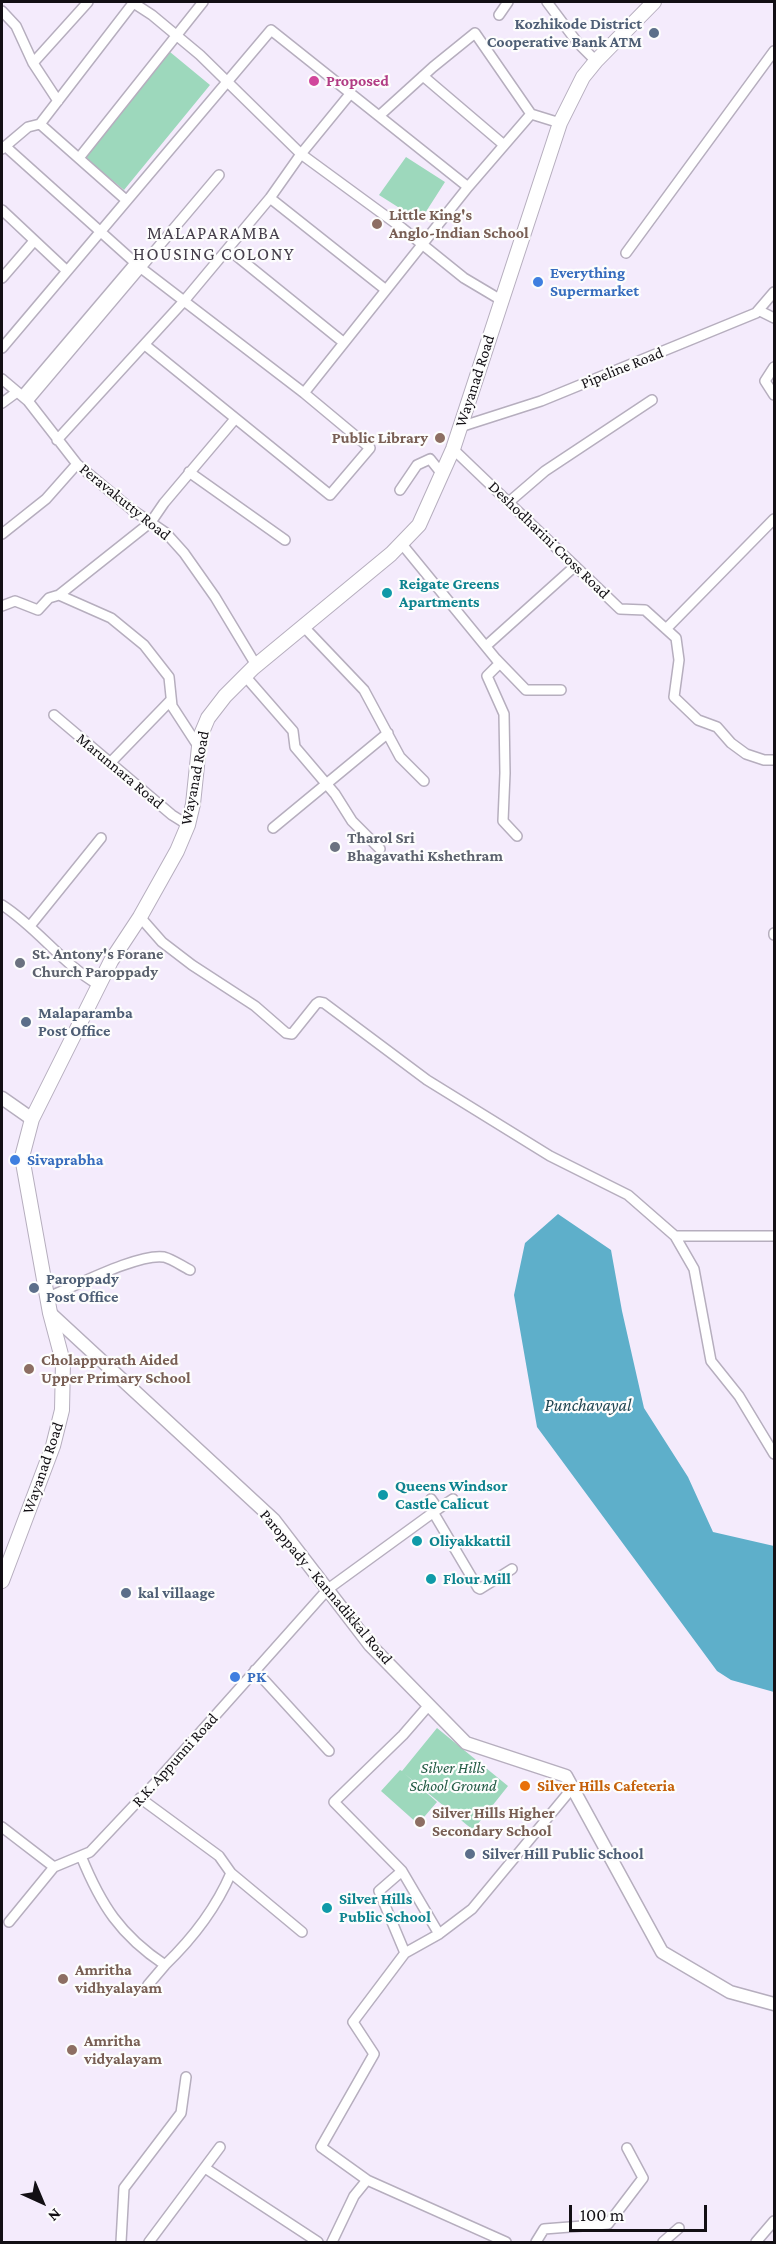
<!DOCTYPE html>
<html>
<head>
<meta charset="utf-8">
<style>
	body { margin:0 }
	#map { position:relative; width:776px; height:2244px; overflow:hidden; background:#f4ebfc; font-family:"Crimson Pro",serif }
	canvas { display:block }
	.frame { position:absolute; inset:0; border:3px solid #120f14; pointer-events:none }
	.north { position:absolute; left:12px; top:2172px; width:60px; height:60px; -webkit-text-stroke:4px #fdfdfd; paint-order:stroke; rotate:136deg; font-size:16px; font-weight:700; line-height:24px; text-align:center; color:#120f14 }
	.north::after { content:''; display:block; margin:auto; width:21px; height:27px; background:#120f14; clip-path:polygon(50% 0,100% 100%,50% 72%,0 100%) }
	.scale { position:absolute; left:569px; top:2205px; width:138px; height:27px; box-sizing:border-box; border:3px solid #120f14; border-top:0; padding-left:8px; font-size:18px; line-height:21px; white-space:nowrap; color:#120f14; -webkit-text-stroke:4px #fdfdfd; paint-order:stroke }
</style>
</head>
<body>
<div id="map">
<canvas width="776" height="2244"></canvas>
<div class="frame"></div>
<div class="north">N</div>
<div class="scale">100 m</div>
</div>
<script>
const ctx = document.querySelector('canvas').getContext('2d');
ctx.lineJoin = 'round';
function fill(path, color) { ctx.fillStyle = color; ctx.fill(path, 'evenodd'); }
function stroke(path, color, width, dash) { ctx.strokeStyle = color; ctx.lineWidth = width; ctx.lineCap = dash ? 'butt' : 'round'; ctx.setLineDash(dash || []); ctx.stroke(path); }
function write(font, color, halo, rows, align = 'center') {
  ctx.font = font + ' "Crimson Pro",serif'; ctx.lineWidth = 4.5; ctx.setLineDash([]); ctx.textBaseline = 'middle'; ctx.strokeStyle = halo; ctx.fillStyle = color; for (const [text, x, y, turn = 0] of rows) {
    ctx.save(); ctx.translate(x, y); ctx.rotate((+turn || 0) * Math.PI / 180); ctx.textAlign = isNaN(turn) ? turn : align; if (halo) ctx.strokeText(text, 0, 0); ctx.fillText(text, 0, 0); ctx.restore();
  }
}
fill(new Path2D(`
	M170,52l40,33 -86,105 -40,-33z
	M406,157l39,25 -25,39 -41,-26z
	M437,1728l71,58 -35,44 -68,-56 32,28 -19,22 -37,-33 19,-21 2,1z`), '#9dd8bc');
fill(new Path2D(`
	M558,1214l53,36 11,61 22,97 44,69 25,55 61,14 -1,55 1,4v87l-43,-12 -14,-9 -180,-244 -23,-132 11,-52z`), '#5eafca');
const minor = new Path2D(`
	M132,2l20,13 48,40 101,99 101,74 62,50 37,22
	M547,2l30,40 19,19
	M2,11l14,15 17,37 25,38
	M499,15l9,-13
	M33,63l55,-61
	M423,76l81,69
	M379,116l54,-49 42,-34 56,81
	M40,124l86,76
	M5,146l136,122 163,125 66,55 -40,47 -185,-150
	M2,149l26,-22 12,-3 94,-122
	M79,158l124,-156
	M270,198l116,92
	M2,210l65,61
	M228,249l115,93
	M626,253l148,-202
	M2,278l32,-37
	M760,311l14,7
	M2,348l269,-318 197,157
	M774,367l-9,14 9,14
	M2,379l26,22 49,63 54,45 35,24 18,20 31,44 41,68
	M304,393l164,-206 63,-73 29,9
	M22,396l113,-133
	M28,401l191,-226
	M2,403l15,-11
	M460,427l81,-26 215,-88 18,-21
	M57,440l127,-139 86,-103 31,-44 49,-60
	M453,449l167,160 25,1 31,28 3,22 -5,37 24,23 19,7 14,16 15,11 18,6h10
	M189,472l96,68
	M400,490l17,-25 13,-6 12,15
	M509,502l36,-31 107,-71
	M2,534l44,-35 31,-35
	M401,543l95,116 30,31h35
	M59,595l92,-73 13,-19 71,-84
	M2,606l13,-5 23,9 11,-12 10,-3 52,23 33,27 25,32 3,29 26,40
	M303,626l61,64 36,67 24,24
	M666,629l108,-110
	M486,646l88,-79
	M500,663l-13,13 17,38 1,59 -2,48 14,15
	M245,676l48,55 2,16 40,47 17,27 28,28
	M54,715l118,100 16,10
	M110,763l61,-63
	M273,828l115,-95
	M2,905c36,23 60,59 97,80
	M140,917l22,25 30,23 63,41 31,27 6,1 24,-30 3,-2 5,1 103,77 123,76 78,39 47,41 19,33 17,92 28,35 35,58
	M30,926l71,-88
	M774,933v2
	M675,1236h99
	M48,1297c26,-10 90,-44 116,-40 8,2 18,9 26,13
	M438,1509l15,-10
	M433,1512l45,76 2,1 32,-20
	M255,1670l74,81
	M429,1705l-26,30 -69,67 68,69 37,63
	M2,1827l52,40 36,-15 66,-70 172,-193 110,-80 -7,-10
	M81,1856c20,49 39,79 84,109 27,-26 51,-57 66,-92l-12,-17 -79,-58
	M402,1871l-23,20 26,62
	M231,1873l71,59
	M9,1922l45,-55
	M148,1985l17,-20
	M205,2168l113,74
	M367,2180l139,62
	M121,2242l3,-54 57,-75 5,-36
	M149,2242l71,-95
	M332,2242l22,-46 13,-16 -46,-33 53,-93 -21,-32 52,-69 34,-19 33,-25 102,-123
	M536,2242l8,-13 64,-5 35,-46 -16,-30
	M663,2242l16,-14
	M756,2242l18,-21`);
const major = new Path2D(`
	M2,1098l30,21
	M50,1313l224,207 96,125 96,98 100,33 96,176 68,40 44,12`);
const highway = new Path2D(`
	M2,1581l51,-135 9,-36 1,-48 -13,-49 -28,-156 10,-38 79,-158 29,-44 37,-66 11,-26 5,-21 7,-67 8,-19 17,-22 28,-28 138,-114 28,-29 34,-76 107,-326 23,-46 13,-16 58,-59`);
stroke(minor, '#b6aebe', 12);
stroke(major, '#b6aebe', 15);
stroke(highway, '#b6aebe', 16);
stroke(minor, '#fff', 9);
stroke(major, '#fff', 12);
stroke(highway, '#fff', 14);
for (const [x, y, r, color] of [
	[654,33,6,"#5c6f8a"],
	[314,81,6,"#d1479c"],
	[377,224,6,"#8d6e63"],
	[538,282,6,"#3f7fe0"],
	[440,438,6,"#8d6e63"],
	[387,593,6,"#0f9aa8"],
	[335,847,6,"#6b7280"],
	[20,963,6,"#6b7280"],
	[26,1022,6,"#5c6f8a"],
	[15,1160,6,"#3f7fe0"],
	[34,1288,6,"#5c6f8a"],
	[29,1369,6,"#8d6e63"],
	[383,1495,6,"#0f9aa8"],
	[417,1541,6,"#0f9aa8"],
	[431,1579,6,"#0f9aa8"],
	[126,1593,6,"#5c6f8a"],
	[235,1677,6,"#3f7fe0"],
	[525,1786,6,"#e8710a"],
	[420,1822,6,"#8d6e63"],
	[470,1854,6,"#5c6f8a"],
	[327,1908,6,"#0f9aa8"],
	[63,1979,6,"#8d6e63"],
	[72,2050,6,"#8d6e63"]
]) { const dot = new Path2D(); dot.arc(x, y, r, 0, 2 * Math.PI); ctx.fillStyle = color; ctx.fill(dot); stroke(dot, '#fdfdfd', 2); }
write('bold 16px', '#4e5e75', '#fdfdfd', [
	["Kozhikode District",642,24,"right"],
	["Cooperative Bank ATM",642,42,"right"],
	["Malaparamba",38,1013],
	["Post Office",38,1031],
	["Paroppady",46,1279],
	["Post Office",46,1297],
	["kal villaage",138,1593],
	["Silver Hill Public School",482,1854]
], 'left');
write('bold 16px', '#b23c85', '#fdfdfd', [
	["Proposed",326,81]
], 'left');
write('bold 16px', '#785e54', '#fdfdfd', [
	["Little King's",389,215],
	["Anglo-Indian School",389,233],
	["Public Library",428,438,"right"],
	["Cholappurath Aided",41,1360],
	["Upper Primary School",41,1378],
	["Silver Hills Higher",432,1813],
	["Secondary School",432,1831],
	["Amritha",75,1970],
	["vidhyalayam",75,1988],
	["Amritha",84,2041],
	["vidyalayam",84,2059]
], 'left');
write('bold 16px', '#366cbe', '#fdfdfd', [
	["Everything",550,273],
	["Supermarket",550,291],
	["Sivaprabha",27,1160],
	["PK",247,1677]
], 'left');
write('16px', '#120f14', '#fdfdfd', [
	["Pipeline Road",622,368,-22],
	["Wayanad Road",475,381,-72],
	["Peravakutty Road",125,502,39],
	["Deshodharini Cross Road",549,540,44],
	["Marunnara Road",120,771,40],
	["Wayanad Road",195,778,-79],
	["Wayanad Road",43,1468,-71],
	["Paroppady - Kannadikkal Road",326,1587,50],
	["R.K. Appunni Road",175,1760,-48]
]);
write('bold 16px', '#0d838f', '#fdfdfd', [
	["Reigate Greens",399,584],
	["Apartments",399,602],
	["Queens Windsor",395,1486],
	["Castle Calicut",395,1504],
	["Oliyakkattil",429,1541],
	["Flour Mill",443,1579],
	["Silver Hills",339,1899],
	["Public School",339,1917]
], 'left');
write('bold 16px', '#5b616d', '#fdfdfd', [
	["Tharol Sri",347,838],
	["Bhagavathi Kshethram",347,856],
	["St. Antony's Forane",32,954],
	["Church Paroppady",32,972]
], 'left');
write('italic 16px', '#235b44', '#fdfdfd', [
	["Silver Hills",453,1768],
	["School Ground",453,1786]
]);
write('bold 16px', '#c56008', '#fdfdfd', [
	["Silver Hills Cafeteria",537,1786]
], 'left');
ctx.letterSpacing = '1.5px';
write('18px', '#453e4b', '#fdfdfd', [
	["MALAPARAMBA",214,233],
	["HOUSING COLONY",214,254]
]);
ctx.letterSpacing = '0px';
write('italic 18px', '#214653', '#fdfdfd', [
	["Punchavayal",588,1405]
]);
</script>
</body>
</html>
